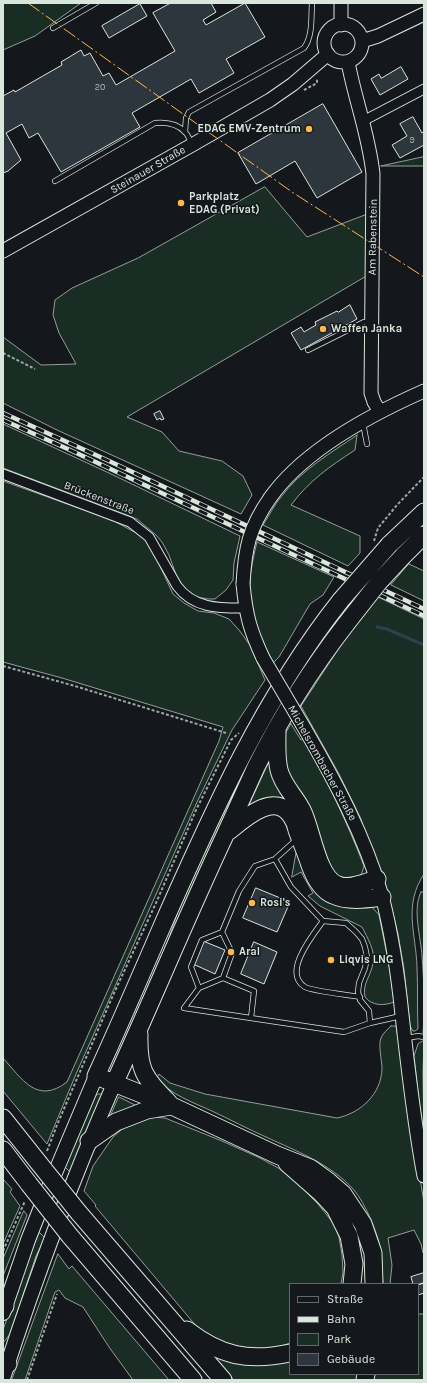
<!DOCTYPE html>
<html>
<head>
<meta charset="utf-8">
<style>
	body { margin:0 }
	#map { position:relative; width:427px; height:1383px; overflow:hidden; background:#14181c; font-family:Karla,sans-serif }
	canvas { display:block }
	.frame { position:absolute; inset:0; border:4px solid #d8e6dc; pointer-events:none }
	.legend { position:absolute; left:289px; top:1283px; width:130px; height:92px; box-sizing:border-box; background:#14181c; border:1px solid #626a69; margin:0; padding:5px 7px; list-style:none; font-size:12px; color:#d8e6dc }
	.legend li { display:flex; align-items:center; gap:8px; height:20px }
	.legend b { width:20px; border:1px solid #626a69 }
</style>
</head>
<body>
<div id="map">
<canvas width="427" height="1383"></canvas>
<div class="frame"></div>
<ul class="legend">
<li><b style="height:5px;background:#14181c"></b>Straße</li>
<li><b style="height:5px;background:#d8e6dc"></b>Bahn</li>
<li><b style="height:11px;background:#1a2d24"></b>Park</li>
<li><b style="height:11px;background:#2c363c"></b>Gebäude</li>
</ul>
</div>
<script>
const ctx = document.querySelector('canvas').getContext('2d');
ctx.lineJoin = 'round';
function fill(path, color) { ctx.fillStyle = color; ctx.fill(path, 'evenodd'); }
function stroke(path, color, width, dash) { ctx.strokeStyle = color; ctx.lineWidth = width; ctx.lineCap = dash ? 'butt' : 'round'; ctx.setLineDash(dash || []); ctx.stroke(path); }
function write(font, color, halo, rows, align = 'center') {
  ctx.font = font + ' Karla,sans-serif'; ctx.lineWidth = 3; ctx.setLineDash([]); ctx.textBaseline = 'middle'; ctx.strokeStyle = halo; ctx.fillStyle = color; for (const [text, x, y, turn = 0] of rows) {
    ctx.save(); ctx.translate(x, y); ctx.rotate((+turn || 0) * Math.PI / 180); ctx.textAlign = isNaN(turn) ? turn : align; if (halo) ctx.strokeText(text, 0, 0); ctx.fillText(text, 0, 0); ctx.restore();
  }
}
const green = new Path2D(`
	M3,3h78l-46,33 -32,14z
	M424,157v9h-43z
	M265,187l42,50 63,-24 -2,62 -241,142 35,15 17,19 43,10 21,15 9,19 -11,19 -184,-84 -54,-27v-66l38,28 35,-1 -17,-31 -6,-18 2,-15 17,-12 66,-30z
	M3,424l106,49 131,63 -6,27 -1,17 -7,10 -11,9h-7l-11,-2 -12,-7 -6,-7 -10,-28 -7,-13 -6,-7 -19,-16 -134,-51z
	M357,435l-2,15c-26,17 -45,30 -64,55l69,31v17l-12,13 -85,-41c6,-9 11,-20 18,-28 20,-27 50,-44 76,-62z
	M3,481l109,39 30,16 6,7 12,23 13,28 11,9 14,8 16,2 15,6 10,11 11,15 15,35 -33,50 -34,70 -122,274 -29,70 -44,-53v-33c19,21 34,47 64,24l152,-341 4,-14 -161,-49 -59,-16z
	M257,542l77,35 -11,18 -13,9 -31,53 -6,6c-9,-18 -20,-40 -23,-60 -2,-21 2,-41 7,-61z
	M409,564l15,7v30l-33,-16z
	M378,597l46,22v255c-21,32 -8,59 -7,93 1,21 0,41 1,62l-3,2h-2l-3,-5 -6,-57 -6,-35 -10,-41 -10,-29 -13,-28 -4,-17 -22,-45 -38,-68 57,-87 2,1z
	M278,702l4,6 -164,348 48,-110 17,-49 49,-110z
	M291,724l10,16 3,-1c23,41 43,83 60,127l-2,7 -5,7 -22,-1 -56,-121c1,-13 5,-24 12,-34z
	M269,762c2,10 6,20 13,28 4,6 10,11 14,17 13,24 15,75 45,83 10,3 18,-1 28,-2l2,3c-5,6 -14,5 -20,4 -10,-1 -18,-3 -26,-9 -29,-26 -16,-121 -80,-72z
	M297,849l74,57 8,9 11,55 4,32c-10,4 -22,4 -29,-5 -3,-13 6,-21 8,-34 3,-11 -6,-26 -11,-36l-42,-21 -12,-10 5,-3 -12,-21 -9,5z
	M421,892h3v142l-1,-1c2,-25 1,-52 -1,-77 -1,-18 -10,-47 -1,-64z
	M391,1026h5l28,177v51l-1,-1 -2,-9 -7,-14 -26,8 4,27 -2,19h-7c-1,-11 -1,-23 -2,-33 -3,-18 -16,-48 -27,-61 -23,-26 -58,-39 -88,-53 -18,-8 -35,-17 -52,-25 -19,-9 -44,-17 -57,-34l2,-4 11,9 35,11 132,24c24,-5 44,-24 45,-49 0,-8 -4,-24 -1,-31 2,-5 6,-8 10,-12z
	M423,1041h1l-1,31 1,73 -10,-89 4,-12z
	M98,1094h5l-33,78 -6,-6 26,-64z
	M119,1097l18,9 -27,11z
	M151,1117l14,1 57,23 38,17 20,11 13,10 25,25 16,20 5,13 3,18 1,17 -2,12h-51v59c-32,13 -67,3 -93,-16l-102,-121 1,-1 -12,-14 9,-25 20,-29 15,-13z
	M3,1179l9,10 -2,3 10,14 -17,38z
	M24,1211l3,4 -24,61v-17z
	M39,1232l6,6 -9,18 -26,78 -7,9v-13z
	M58,1254l11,15 3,-3 97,114h-36l-24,-33 -26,-40 -18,-9 -6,-8 -4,2 -30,88h-13z
	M418,1314h6v66h-51v-6h45z
	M205,1347l85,10v17h72v6h-128z`);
fill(green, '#1a2d24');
stroke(green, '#939e99', 1);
stroke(new Path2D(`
	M377,627l10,2 37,16`), '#2f3f4d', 3);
const building = new Path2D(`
	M171,3h40l5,9 -13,8 3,5 39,-22 20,34 -39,22 8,14 -35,20 -8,-14 -59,34 8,14 -79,45 -23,-39 -9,5 -7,-14 -16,9 15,27 -13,11 -5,2v-77l11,-6 1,2 47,-27 -1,-3 20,-12 3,6 6,-3 13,23 6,-3 7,12 59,-34 -22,-38z
	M140,4l7,12 -38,22 -7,-12z
	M401,67l7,12 -28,16 -9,-16 8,-5 2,4z
	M323,104l39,68 -45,26 -22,-37 -39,23 -18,-31z
	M413,117l9,16 2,-2v14l-24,13 -8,-13 15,-9 -7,-12z
	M350,305l7,14 -56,31 -10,-17 10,-6 3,5 12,-7 -1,-3 22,-11 1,1z
	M160,411l4,8 -3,1 -1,-2 -3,2 -3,-6z
	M256,888l34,14 -13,30 -34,-14z
	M203,941l22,9 -10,24 -22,-10z
	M254,942l23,10 -13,32 -23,-10z
	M424,1273v10l-6,2v-1h-5l-2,-7z
	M424,1283v10l-6,2v-10z`);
fill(building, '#2c363c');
stroke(building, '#d8e6dc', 1);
const lane = new Path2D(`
	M53,28l43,-25
	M185,132l1,-14 3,-6 115,-64c9,-12 7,-31 8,-45
	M55,181l100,-58c11,-1 23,1 30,9 3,3 5,8 6,12
	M308,350l56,-28 7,1
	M363,423l4,21
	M297,839l-22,20 -20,7 -16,25 -17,41 10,21 -9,25 -24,10 -15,20 160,24 26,-9 31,-7
	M275,859l16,28 32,34 23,2 10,9 6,7 3,8 2,10 -2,11 -6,15 -1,9 2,8 9,11 1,12
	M323,921c-11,15 -41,52 -18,66 7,4 44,8 55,10
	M223,978l31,13 -3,27
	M199,988l-8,-21 11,-27 20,-8
	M407,1038l11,-2 6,1`);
const street = new Path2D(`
	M363,121l61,-32
	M3,474l127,48 19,15 28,49c17,23 43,22 68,22`);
const secondary = new Path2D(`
	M341,3v22
	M324 43a19 19 0 1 1 38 0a19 19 0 1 1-38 0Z
	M362,41l16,-5 46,-22
	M348,62c7,38 21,73 25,112l-2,219 3,9 6,10
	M3,251l189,-106 78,-45 23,-16 35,-30
	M270,498c33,-47 102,-84 154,-107
	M243,584c3,32 7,46 20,74
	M302,724c32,55 62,110 80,172 10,39 16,79 20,119 6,54 12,108 22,161`);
const primary = new Path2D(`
	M3,1313l25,-73 19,-48 49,-116
	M3,1378c32,-99 69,-198 111,-294`);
const highway = new Path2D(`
	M389,545l35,-33
	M403,556l21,-21
	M341,600c-77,97 -128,211 -178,324 -22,51 -44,102 -67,152l76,30 105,49 33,13 18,13 15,13 20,30 10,29 1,31
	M277,730c0,14 -1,27 2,40 4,16 16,26 23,40 10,19 15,68 36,75 12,5 27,-3 39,-6
	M229,831c16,-13 46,-40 62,-15 3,4 5,9 6,14 4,11 9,23 13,35 4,11 11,25 23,30 15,7 34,4 49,2
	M139,1034c-1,37 5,43 30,69
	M114,1084c38,-83 73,-168 112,-251 10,-22 20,-44 30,-66 25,-50 56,-99 90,-143
	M3,1118l35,44
	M89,1141l27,-19 31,-12 24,-4
	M3,1150l26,34
	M287,1163l33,29 15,16 14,28 5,28 -2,20
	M79,1213l144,167
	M70,1236l123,144
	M3,1308l2,-2
	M187,1330c34,26 61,32 103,23
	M3,1363l5,1
	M365,1380l1,-6`);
stroke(lane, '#d8e6dc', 6);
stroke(street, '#d8e6dc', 11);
stroke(secondary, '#d8e6dc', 15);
stroke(primary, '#d8e6dc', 16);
stroke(highway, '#d8e6dc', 19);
stroke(new Path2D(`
	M304,90l13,-7v-5
	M3,353l32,16
	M374,541l4,-13 19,-23 27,-28
	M3,666l72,20 151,47
	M47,1151l10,-26 57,-132 42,-90 40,-93 35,-70 8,-7
	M3,1251l22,-50
	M27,1380l30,-86`), '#9da8a2', 2, [3, 2]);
stroke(lane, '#14181c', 4.5);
stroke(street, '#14181c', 9);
stroke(secondary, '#14181c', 13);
stroke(primary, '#14181c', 14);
stroke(highway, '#14181c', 17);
const rail = new Path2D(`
	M3,413l106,48 315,148
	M3,420l67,30 354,166`);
stroke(rail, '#d8e6dc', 4.5);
stroke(rail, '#14181c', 3, [9]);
const secondaryBridge = new Path2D(`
	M243,584c2,-36 6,-56 27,-86
	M263,658l39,66`);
const highwayBridge = new Path2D(`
	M341,600l48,-55
	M346,624l33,-42 24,-26
	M38,1162l41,51
	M29,1184l41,52`);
stroke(secondaryBridge, '#d8e6dc', 15, []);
stroke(highwayBridge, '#d8e6dc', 19, []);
stroke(secondaryBridge, '#14181c', 13);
stroke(highwayBridge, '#14181c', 17);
stroke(new Path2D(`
	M28,3l264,189 132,85`), '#ffb74d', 1, [14, 3, 2, 3]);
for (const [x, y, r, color] of [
	[309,129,4,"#ffb74d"],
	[181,203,4,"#ffb74d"],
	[323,329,4,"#ffb74d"],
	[252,903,4,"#ffb74d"],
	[231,952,4,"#ffb74d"],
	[331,960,4,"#ffb74d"]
]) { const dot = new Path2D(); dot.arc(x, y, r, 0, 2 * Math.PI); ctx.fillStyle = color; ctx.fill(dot); stroke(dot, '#14181c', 1.5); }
write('9px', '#adbab4', null, [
	["20",100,87],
	["9",412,140]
]);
write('bold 11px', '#d8e6dc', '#14181c', [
	["EDAG EMV-Zentrum",301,129,"right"],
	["Parkplatz",189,197],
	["EDAG (Privat)",189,210],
	["Waffen Janka",331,329],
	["Rosi's",260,903],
	["Aral",239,952],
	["Liqvis LNG",339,960]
], 'left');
write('11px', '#d8e6dc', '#14181c', [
	["Steinauer Straße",148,170,-30],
	["Am Rabenstein",373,237,-89],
	["Brückenstraße",99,498,21],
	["Michelsrombacher Straße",322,763,61]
]);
</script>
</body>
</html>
